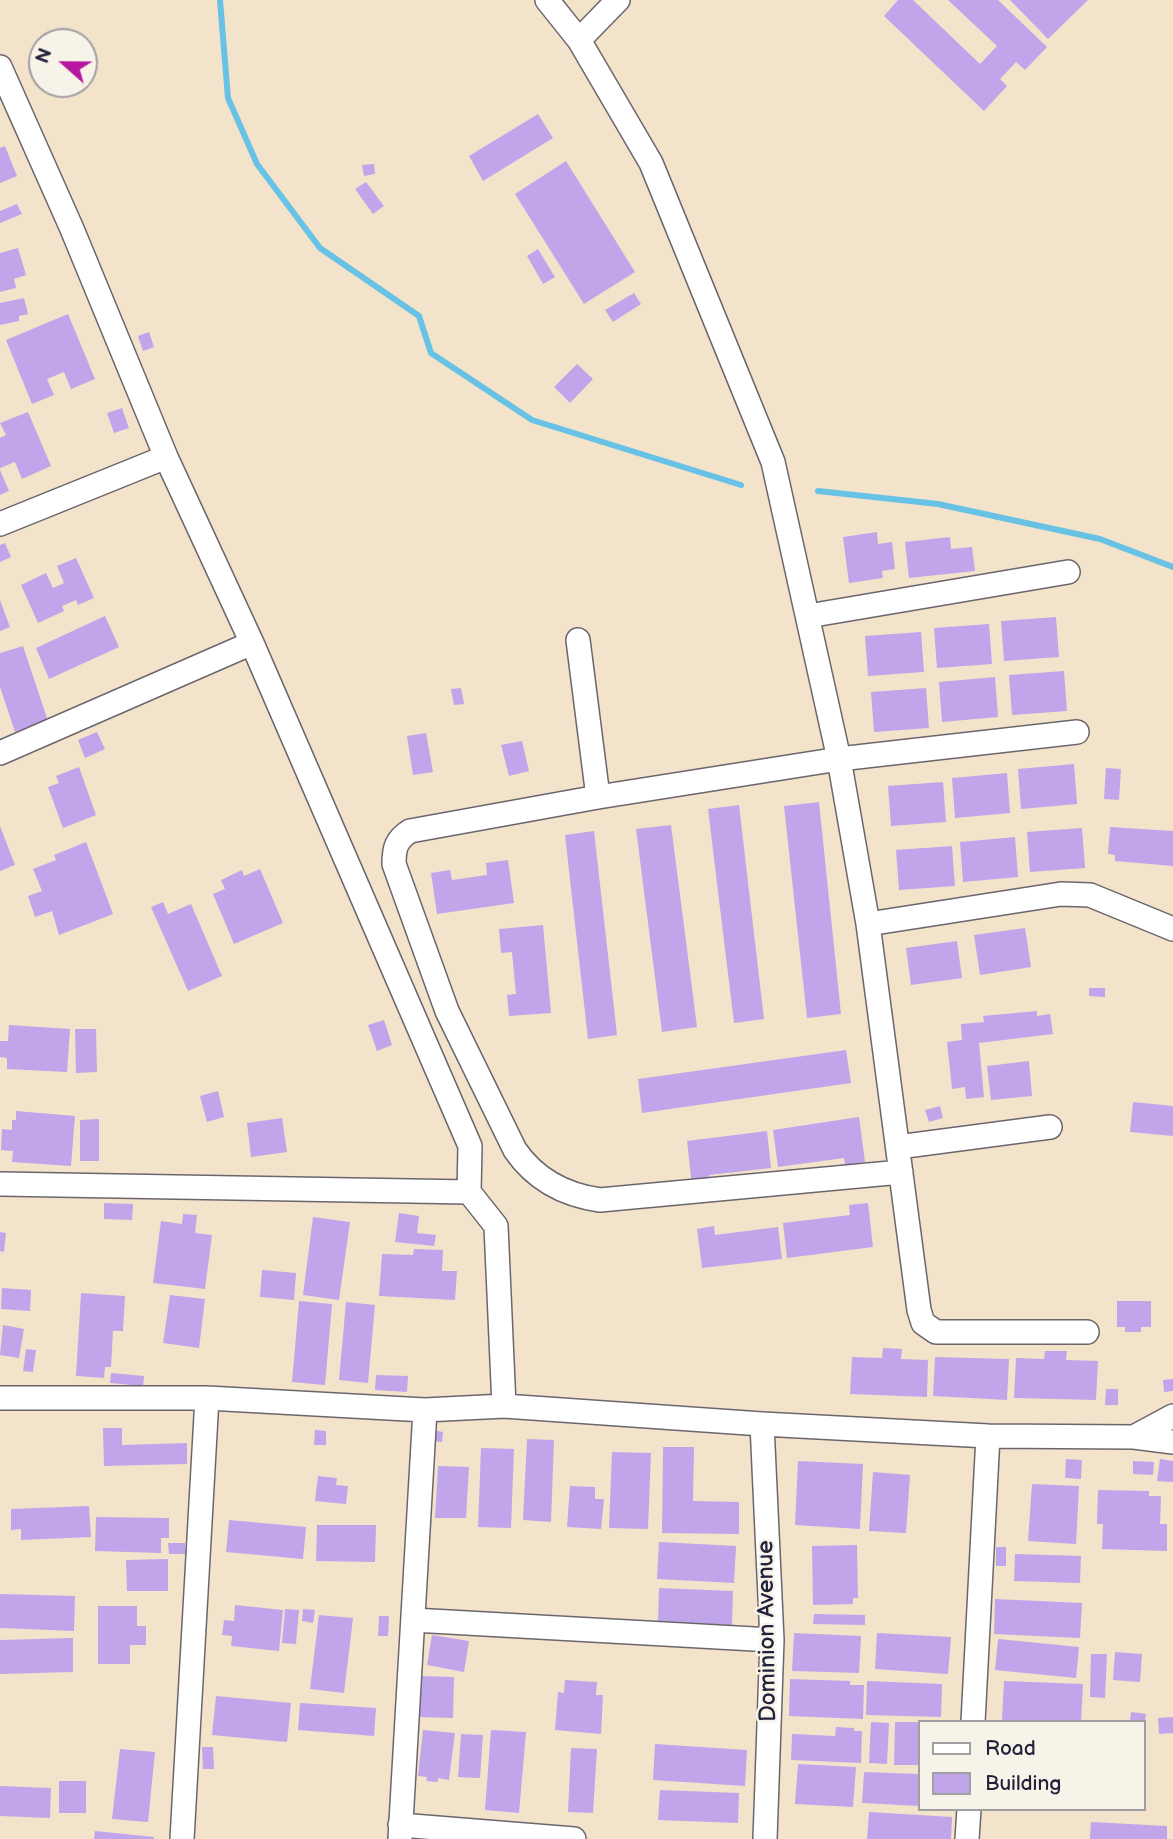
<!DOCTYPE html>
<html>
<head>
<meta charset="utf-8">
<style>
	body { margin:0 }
	#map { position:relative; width:1173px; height:1839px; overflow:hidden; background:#f3e3cb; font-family:"Balsamiq Sans",sans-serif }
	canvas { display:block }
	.legend { position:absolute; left:918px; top:1720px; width:228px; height:91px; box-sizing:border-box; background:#f7f3e8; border:2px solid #a29fa3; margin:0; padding:9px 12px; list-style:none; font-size:21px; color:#22223b }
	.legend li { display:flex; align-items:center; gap:14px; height:35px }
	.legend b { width:35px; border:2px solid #a29fa3 }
	.north { position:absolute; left:28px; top:28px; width:70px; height:70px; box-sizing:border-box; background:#f7f3e8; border:2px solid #a29fa3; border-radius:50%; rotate:291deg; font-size:19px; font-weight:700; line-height:28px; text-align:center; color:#22223b }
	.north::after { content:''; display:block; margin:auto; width:24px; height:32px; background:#b5179e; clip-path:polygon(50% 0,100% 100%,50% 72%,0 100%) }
</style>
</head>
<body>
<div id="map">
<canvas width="1173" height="1839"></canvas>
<ul class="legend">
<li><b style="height:9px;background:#fff"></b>Road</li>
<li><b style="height:19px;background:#c0a5ea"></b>Building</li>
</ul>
<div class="north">N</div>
</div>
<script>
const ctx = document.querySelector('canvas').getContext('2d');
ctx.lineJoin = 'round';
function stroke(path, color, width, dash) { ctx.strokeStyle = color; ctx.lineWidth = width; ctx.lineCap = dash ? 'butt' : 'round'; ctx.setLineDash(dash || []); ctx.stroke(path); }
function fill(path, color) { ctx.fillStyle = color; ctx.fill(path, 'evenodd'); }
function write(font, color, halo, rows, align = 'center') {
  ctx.font = font + ' "Balsamiq Sans",sans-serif'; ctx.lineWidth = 5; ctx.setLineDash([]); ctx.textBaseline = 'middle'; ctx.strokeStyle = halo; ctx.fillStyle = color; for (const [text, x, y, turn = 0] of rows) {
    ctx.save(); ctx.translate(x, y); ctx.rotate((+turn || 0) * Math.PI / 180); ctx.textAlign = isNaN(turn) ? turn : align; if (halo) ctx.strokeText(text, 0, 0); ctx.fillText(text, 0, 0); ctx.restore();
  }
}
stroke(new Path2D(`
	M220,0l8,98 29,66 63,84 99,68 12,37 101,67 209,65
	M818,491l120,13 162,35 73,28`), '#67c2e5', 6);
fill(new Path2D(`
	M898,0h15l67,64 17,-18 -49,-46h50l49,47 -22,23 -9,-8 -16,17 7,7 -23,25 -100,-95z
	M1010,0h78l-40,39z
	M538,114l15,24 -70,43 -14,-25z
	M5,146l12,30 -17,7v-35z
	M566,161l69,111 -51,32 -69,-110z
	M374,164l1,10 -11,2 -2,-11z
	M366,182l18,24 -11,8 -18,-25z
	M17,204l5,10 -22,9v-12z
	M18,248l8,27 -12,4 2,9 -16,4v-39z
	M538,249l17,28 -12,7 -16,-28z
	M634,293l7,11 -28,18 -8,-12z
	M24,298l4,16 -9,2v5l-19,4v-22z
	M68,314l27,65 -24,10 -7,-17 -17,7 7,16 -22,9 -26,-64z
	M149,332l5,15 -11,4 -5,-15z
	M577,364l16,15 -23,24 -16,-16z
	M122,408l7,20 -15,5 -7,-20z
	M28,412l23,54 -29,13 -7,-17 -15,6v-30l6,-3 -6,-12z
	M0,470l9,21 -9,4z
	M877,532l1,12 14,-2 3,27 -13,2 1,7 -34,5 -6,-46z
	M950,537l1,12 21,-2 3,24 -66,7 -4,-36z
	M5,543l6,14 -11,5v-17z
	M76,558l18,40 -16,7 -2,-5 -14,6 2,5 -26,12 -17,-38 25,-12 7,15 11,-5 -7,-17z
	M0,600l10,27 -10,4z
	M105,616l14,31 -70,32 -13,-31z
	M1056,617l3,40 -55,4 -3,-40z
	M989,624l3,40 -55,4 -3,-40z
	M921,632l3,40 -56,4 -3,-40z
	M23,646l25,75 -33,11 -15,-45v-34z
	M1064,671l3,40 -55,4 -3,-40z
	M995,677l3,40 -56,5 -3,-40z
	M461,688l3,16 -10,1 -3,-16z
	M926,688l3,40 -55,4 -3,-40z
	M97,732l8,17 -20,9 -7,-18z
	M426,733l7,39 -20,3 -6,-39z
	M522,741l7,30 -20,5 -8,-31z
	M1074,764l3,40 -56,5 -3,-40z
	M79,767l17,48 -33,13 -15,-41 11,-4 -3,-7z
	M1106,768l15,1 -2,31 -15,-1z
	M1007,773l3,40 -55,5 -3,-40z
	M943,782l3,40 -55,4 -3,-40z
	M819,802l22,212 -34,4 -23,-212z
	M739,805l25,214 -30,4 -26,-214z
	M671,825l26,202 -35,5 -26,-203z
	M0,826l15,39 -15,6z
	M1110,827l63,4v35l-58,-5v-6l-7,-1z
	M1082,828l3,40 -55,4 -3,-40z
	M594,831l23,204 -29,4 -23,-204z
	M1015,837l3,40 -55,5 -3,-40z
	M86,842l27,72 -54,21 -7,-24 -17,6 -7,-21 14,-5 -9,-22 23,-9 -2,-5z
	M952,846l3,40 -56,4 -3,-40z
	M508,860l6,43 -77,11 -6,-41 19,-3 2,10 35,-5 -1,-12z
	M260,869l23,54 -49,21 -21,-50 12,-5 -4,-9 21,-10 2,6z
	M163,902l5,12 23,-10 31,72 -34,15 -37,-84z
	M543,925l8,88 -42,3 -2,-21 9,-1 -4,-42 -11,1 -2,-24z
	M1025,928l6,39 -51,8 -6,-40z
	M957,941l5,37 -51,7 -5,-37z
	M1089,988h16v9l-16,-1z
	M1037,1011v5l13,-2 3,20 -74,9 5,54 -18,2 -1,-12 -13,2 -5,-47 15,-2 -1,-16 23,-2 -1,-6z
	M384,1020l8,25 -15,6 -9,-26z
	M9,1025l61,4 -3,43 -60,-3v-11l-7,-1v-16h8z
	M75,1029h21l1,43 -21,1z
	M846,1050l5,33 -209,30 -4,-34z
	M1029,1061l3,35 -41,4 -4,-34z
	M218,1091l6,26 -17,5 -7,-26z
	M1133,1102l40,4v30l-43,-4z
	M940,1106l3,12 -14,4 -4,-12z
	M16,1111l59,5 -4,50 -59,-4 1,-11 -12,-1 1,-21 10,1v-10h4z
	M859,1117l6,45 -20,3 -1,-7 -66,9 -5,-37z
	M282,1118l5,34 -36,5 -4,-34z
	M99,1119v42h-19v-41z
	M767,1131l4,37 -62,7v8l-17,2 -5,-44z
	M104,1203l29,1 -1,16 -28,-1z
	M868,1203l5,44 -86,11 -4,-35 67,-8 -1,-10z
	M399,1213l20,3 -2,17 19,2 -2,11 -39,-4z
	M183,1214l14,1 -2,18 17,2 -7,54 -52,-6 8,-62 21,3z
	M313,1217l37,5 -11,78 -36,-5z
	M714,1226l1,9 63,-8 4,32 -80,9 -5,-39z
	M0,1232l6,1 -2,19 -4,-1z
	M414,1249l29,1 -1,21h15l-2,29 -76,-4 3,-42 31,1z
	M262,1270l34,3 -2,27 -34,-3z
	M2,1288l29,2 -1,21 -29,-2z
	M81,1293l44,3 -2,35h-10l-2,36h-6l-1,11 -28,-2z
	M170,1295l35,4 -6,49 -36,-5z
	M299,1301l33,3 -7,81 -33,-3z
	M1117,1301h34v26h-10v5h-16v-5h-8z
	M346,1302l29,3 -7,78 -29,-3z
	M3,1325l21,4 -5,29 -19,-3z
	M883,1348l19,1 -1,10 27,1 -1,37 -77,-3 2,-37 30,1z
	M26,1349l10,1 -3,22 -10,-1z
	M1045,1351h22l-1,9 32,1 -2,39 -82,-2 2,-40 28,1z
	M935,1357l74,2 -2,41 -74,-4z
	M111,1373l33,3 -1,10 -33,-3z
	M376,1375l32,1 -1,16 -32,-2z
	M1173,1379v12l-9,1 -1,-12z
	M1106,1389h12v16h-13z
	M103,1428h19v17l65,-2v21l-83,2z
	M315,1430l11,1v14h-12z
	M433,1430l10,2 -1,10 -10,-1z
	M527,1439l27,1 -3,82 -28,-2z
	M663,1447h31l-1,54 46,1v32l-77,-1z
	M481,1448l33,1 -3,79 -33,-1z
	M612,1452l39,1 -3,76 -39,-1z
	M1066,1459l16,1 -1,19 -16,-1z
	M1160,1459l13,2v21l-16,-1z
	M798,1461l65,3 -3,65 -65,-4z
	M1133,1461l21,1 -1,13 -20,-1z
	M438,1466l31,1 -3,51h-31z
	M873,1472l37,3 -4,58 -37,-2z
	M318,1476l19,2 -1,7 12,1 -2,18 -31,-3z
	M1032,1484l47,2 -3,58 -48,-3z
	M570,1486l25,1v12h9l-3,30 -34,-2z
	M1098,1490l51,1v5h12l-1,28h7v27l-65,-2 1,-25h-6z
	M89,1506l2,31 -70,3v-11l-10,1v-21z
	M96,1517l73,1v20h-8v15l-66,-2z
	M229,1520l77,7 -3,32 -77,-7z
	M317,1525h59l-1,37 -59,-1z
	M659,1542l77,4 -2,37 -77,-4z
	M168,1543h17l1,11h-17z
	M857,1545l1,53h-5v6l-40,1 -1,-59z
	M996,1547h10v19h-10z
	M1015,1554l66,2 -1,27 -66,-2z
	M168,1559v32h-41l-1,-31z
	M659,1588l74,3 -1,34 -74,-3z
	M0,1594l75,2 -1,35 -74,-3z
	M995,1599l87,4 -2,35 -86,-4z
	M235,1605l48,5 -4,41 -48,-5 1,-10 -10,-1 2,-15 10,1z
	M98,1606h39v20h9v19h-16v19h-32z
	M285,1609l14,1 -3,34 -14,-1z
	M303,1609l12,1 -2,13 -11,-2z
	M814,1614l51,1v10l-52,-1z
	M319,1615l34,3 -9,75 -34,-4z
	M379,1616h10l-1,20h-10z
	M794,1633l67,3 -2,37 -67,-2z
	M877,1633l74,4 -3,37 -73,-5z
	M432,1635l37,6 -5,31 -37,-7z
	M73,1638v34l-73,2v-34z
	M998,1639l81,8 -3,31 -81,-8z
	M1115,1652l27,2 -2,28 -27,-2z
	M1091,1654h16l-2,44 -15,-1z
	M419,1676l35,1 -1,41 -35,-1z
	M790,1679l60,2v4h14l-1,34 -74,-3z
	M565,1680l32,2 -1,13h7l-2,39 -46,-4 3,-38 6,1z
	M867,1681l75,3 -1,33 -75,-2z
	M1004,1681l79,3 -2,38 -79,-2z
	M216,1696l75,7 -4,39 -75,-7z
	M300,1703l76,5 -2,28 -76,-6z
	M1131,1712l15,2 -1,8h-15z
	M1173,1717v16l-14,1 -1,-16z
	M871,1722l18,1 -2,41 -18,-1z
	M895,1722h24v43h-25z
	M836,1727l18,1v3h8l-1,32 -70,-3 1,-26 43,2z
	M423,1730l32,3 -6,47 -11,-2v4l-12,-1 1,-4 -9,-1z
	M491,1730l35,2 -7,81 -34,-3z
	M461,1734l22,1 -3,43 -22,-1z
	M655,1744l92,6 -2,36 -92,-6z
	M202,1747h11l1,22h-11z
	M571,1748l26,1 -4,64 -25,-1z
	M120,1749l35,3 -7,70 -36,-3z
	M798,1764l58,3 -3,40 -58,-3z
	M864,1772l55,2v32l-57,-3z
	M59,1781h27v32h-27z
	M0,1786l51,2 -1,30 -50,-2z
	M660,1790l79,3 -1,30 -80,-3z
	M869,1812l83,5 -1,22h-84z
	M1091,1822l76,4v13h-77z
	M95,1831l59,6v2h-60z`), '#c0a5ea');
const minor = new Path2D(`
	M547,0l32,40 72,123 122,299 66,297 29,165 51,386 4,13 13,9h151
	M579,40l39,-40
	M0,67l72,162 94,228 86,186 218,503 -1,46 27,34 8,180
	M0,524l166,-67
	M808,616l260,-44
	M578,640l20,157
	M0,753l252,-110
	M868,924l193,-30 29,1 83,34
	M898,1147l152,-20
	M901,1172l-301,28c-36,-5 -65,-21 -85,-50l-68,-139 -53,-147c0,-16 2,-24 16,-33l188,-34 241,-38 238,-27
	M0,1184l469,8
	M0,1398h207l218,12 79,-4 258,18 226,12 146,1 39,5
	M762,1424l10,216 -7,199
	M1134,1437l39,-21
	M413,1620l359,20
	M973,1722l15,-286
	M400,1825l174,14
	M182,1839l25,-441
	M400,1839l25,-429
	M967,1839l2,-30`);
stroke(minor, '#6b666d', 26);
stroke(minor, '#fff', 23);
write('23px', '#22223b', '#f7f3e8', [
	["Dominion Avenue",768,1631,-91]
]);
</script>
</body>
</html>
